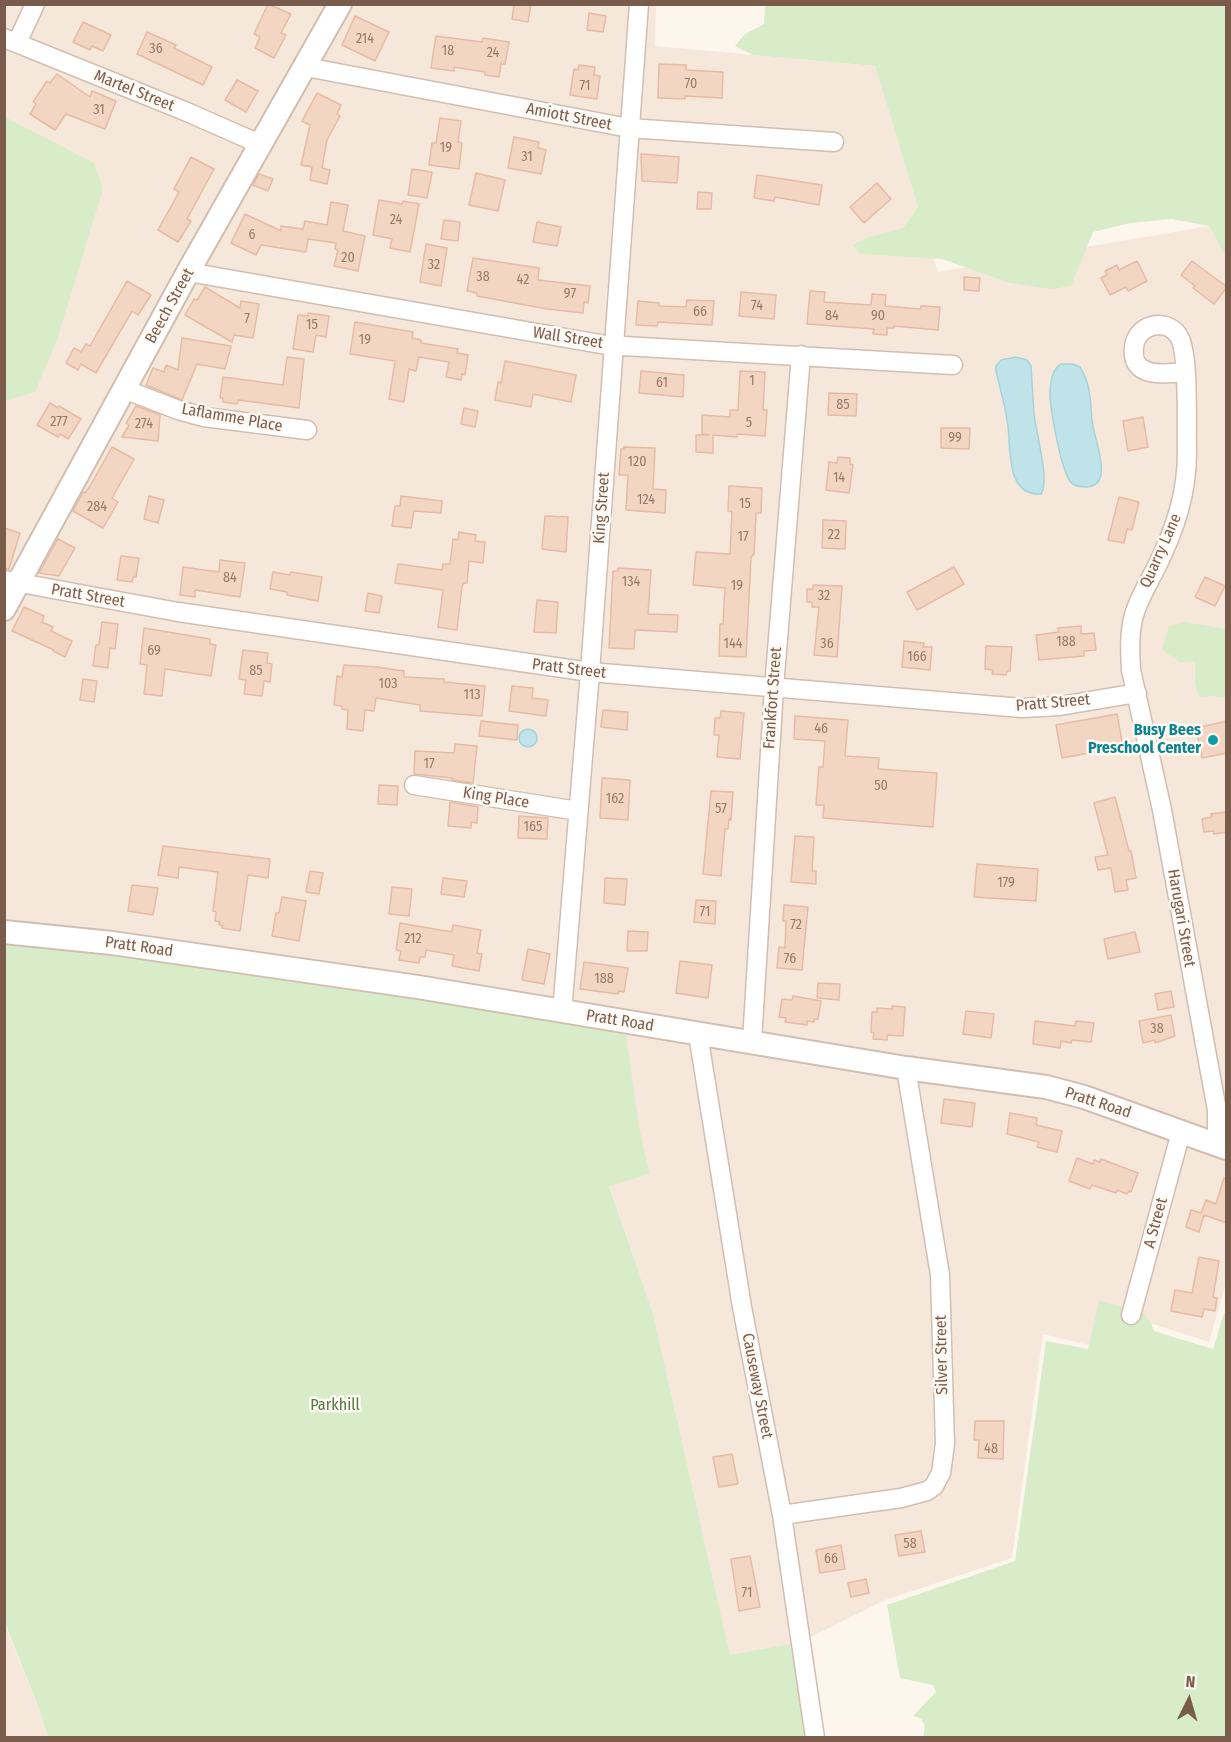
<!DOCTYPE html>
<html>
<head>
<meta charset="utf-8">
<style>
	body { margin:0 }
	#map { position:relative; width:1231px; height:1742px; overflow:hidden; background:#fdf6ec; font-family:"Fira Sans Condensed",sans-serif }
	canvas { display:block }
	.frame { position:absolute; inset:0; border:6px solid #7a5c4d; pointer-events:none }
	.north { position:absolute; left:1159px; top:1670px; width:60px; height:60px; -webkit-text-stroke:4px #fffaf3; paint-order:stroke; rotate:5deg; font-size:16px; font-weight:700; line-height:24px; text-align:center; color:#7a5c4d }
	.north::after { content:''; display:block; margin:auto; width:21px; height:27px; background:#7a5c4d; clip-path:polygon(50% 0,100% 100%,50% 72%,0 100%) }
</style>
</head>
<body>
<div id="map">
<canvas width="1231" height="1742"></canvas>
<div class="frame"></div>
<div class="north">N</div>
</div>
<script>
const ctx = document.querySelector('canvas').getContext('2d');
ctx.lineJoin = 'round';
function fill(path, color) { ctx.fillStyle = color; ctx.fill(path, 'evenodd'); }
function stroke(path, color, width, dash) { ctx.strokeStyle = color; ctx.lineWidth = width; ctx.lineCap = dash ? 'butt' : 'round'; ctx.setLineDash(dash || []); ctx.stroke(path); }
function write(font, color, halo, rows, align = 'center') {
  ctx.font = font + ' "Fira Sans Condensed",sans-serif'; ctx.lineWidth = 5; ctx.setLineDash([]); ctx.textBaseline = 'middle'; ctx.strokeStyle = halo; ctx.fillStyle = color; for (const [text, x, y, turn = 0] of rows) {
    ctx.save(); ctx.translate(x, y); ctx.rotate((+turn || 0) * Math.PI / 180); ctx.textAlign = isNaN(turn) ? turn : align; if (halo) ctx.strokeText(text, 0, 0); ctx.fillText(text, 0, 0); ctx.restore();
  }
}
fill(new Path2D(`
	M5,5h651l-1,41 220,20 63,206 271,-46 17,31v1026l-17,59 -92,-30 -17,36 -57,-14 -31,224 -127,42 -84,42 -71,14 -77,-343 -44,-128 41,-11 -11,-48 -634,-194z
	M4,1623l34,83 10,31h-43z`), '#f5e8da');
fill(new Path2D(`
	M765,5h461v252l-17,-31 -37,-7 -42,4 -37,9 -22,54 -19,3 -42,-6 -68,-24 -81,-5 -9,-9 18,-8 33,-9 15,-21 -43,-141 -122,-11 -18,-9 10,-12 19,-10z
	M5,117l89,46 9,26 -46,151 -22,52 -30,9z
	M1185,622l41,7v69l-15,-2 -12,1 -4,-13v-22h-16l-17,-12 7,-24z
	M5,932l619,89 15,105 11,48 -41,12 44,127 77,342 71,-13 14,95h-767l-10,-31 -33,-83z
	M1099,1301l42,10 10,12 3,8 59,18 11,-36h2v424h-303c3,-10 3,-19 -10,-21l23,-24 -3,-7 -33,-7 -13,-73 128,-44 31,-220 42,8z`), '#d8ecc9');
const water = new Path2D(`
	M1016,357l11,3 4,6c1,16 2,32 3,48 2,18 16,67 7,80 -35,2 -30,-44 -33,-67 -2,-19 -8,-38 -12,-56v-5l5,-6z
	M1061,364h12l7,3c11,17 10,34 12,53 1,9 4,18 6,27 3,14 10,39 -12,40 -6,0 -13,-1 -16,-6 -9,-12 -19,-68 -20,-85 0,-10 1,-27 11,-32z
	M519 738a9 9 0 1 1 18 0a9 9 0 1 1-18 0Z`);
fill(water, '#bfe3e8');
stroke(water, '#a5d3da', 1.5);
const building = new Path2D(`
	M268,4l23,10 -10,19 5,2 -12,23 -19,-10 5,-11 -6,-3z
	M514,4h17l-3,18 -16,-3z
	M589,13l17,3 -3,16 -16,-2z
	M355,16l34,16 -14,29 -33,-16z
	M83,22l28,13 -8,16 -11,-5 -2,4 -17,-8z
	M147,32l29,13 -2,3 38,19 -9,18 -66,-31z
	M436,36l46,6 1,-4 26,4 -4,22h-4l-2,13 -14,-2v-3l-31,-5v4l-23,-3z
	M659,64l27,1v5l37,2 -1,26 -37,-2v3l-27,-1z
	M579,65l16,2 -1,8 6,1 -3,23 -27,-4 4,-26 4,1z
	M57,74l33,23 2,-6 24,10 -11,28 -39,-15 -11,16 -25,-16 6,-10 -3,-2 14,-21 3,2z
	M237,80l21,11 -12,21 -21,-12z
	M317,93l24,12 -4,9 3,2 -13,24 -5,28 8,2 -3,14 -17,-4 2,-13 -11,-2 9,-40 -8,-4z
	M440,118l21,3 -3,21 4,1 -3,26 -30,-4 3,-22h4z
	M514,137l25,5 -1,6 8,2 -5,24 -33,-6z
	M641,154l38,3 -2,26 -35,-2z
	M191,157l23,12 -27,50 4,2 -13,21 -20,-12 21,-38 -5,-3z
	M412,169l20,3 -5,26 -19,-3z
	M476,173l29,7 -7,31 -29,-6z
	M259,174l14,5 -5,12 -15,-6z
	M757,175l65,10 -3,20 -44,-8 -1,4 -20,-3z
	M877,183l14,16 -27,24 -14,-16z
	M698,192l14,1 -1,16h-14z
	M379,200l23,4 1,-3 16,3 -9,48 -20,-4 2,-9 -19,-4z
	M331,202l17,3 -5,26 22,5 -7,35 -24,-5 4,-16 -3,-1 1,-6 -28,-4 -2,13 -45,-7 -5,10 -25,-12 14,-29 36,17v-5l22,3 2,-8 22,4z
	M444,220l16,2 -2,19 -17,-2z
	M537,222l24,5 -4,19 -24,-4z
	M426,244l21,4 -6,38 -21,-4z
	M473,258l66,10 -1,12 52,6 -2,17 -4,-1 -1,11 -36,-4 -70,-13v-3l-10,-2z
	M1137,261l10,20 -19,10 -2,-4 -16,8 -9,-17 6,-3 -2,-4 12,-6 2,5z
	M1192,261l35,26 -13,17 -21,-16 2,-2 -14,-11z
	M964,277l16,1 -1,13 -15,-1z
	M127,281l24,14 -13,20 -6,-4 -36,62 -15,-9 -3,6 -12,-7 8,-15 7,4 5,-8 4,2z
	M205,287l35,21 1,-7 18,3 -6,34 -19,-3 -2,7 -47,-27 9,-16 3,1z
	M810,291l15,1 -1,10 47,3 1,-11 14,1 -1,11 35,3 1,-3 19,1 -2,23 -44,-4v2h-7v7l-14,-1 1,-5 -67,-5z
	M741,292l35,3 -2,24 -35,-3z
	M687,300l27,1 -2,24 -54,-3 -1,4 -21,-1 2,-24 21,2v3l27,1z
	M308,313l21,3 -3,21 -10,-2 -3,17 -20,-3 5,-34 10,1z
	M355,322l58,10 -1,6 9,2v3l37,6 -1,4 11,2 -3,20 -3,-1 -1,6 -15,-3 3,-15 -30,-5 -3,14 -7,-2 -5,33 -15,-3 6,-38 -45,-7z
	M182,338l49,8 -6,23 -28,-5 -15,36 -36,-15 7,-17 11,4 2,-7 12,5z
	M287,357l17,2 -5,49 -61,-8 -1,4 -14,-2v-4h-3l3,-21 60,8z
	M505,361l71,14 -5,27 -38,-8 -2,13 -36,-7 3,-18 3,1z
	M641,371l43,4 -1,22 -44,-4z
	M740,371l25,1 -2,38h4l-2,26 -28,-2v3l-24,-2v18l-17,-1v-17h13l-7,-1v-19l28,2v-7h8z
	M829,393l28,1 -1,22 -28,-1z
	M50,403l8,5 1,-2 22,13 -13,20 -8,-5 -2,3 -21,-12z
	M136,406l24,9 -2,26 -36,-4 7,-12 -3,-2z
	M464,408l14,3 -3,16 -14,-3z
	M1143,417l5,30 -20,4 -5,-30z
	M941,428h29l-1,21 -28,-1z
	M112,447l22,12 -22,39 6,4 -15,26 -30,-17 10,-19 2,1 5,-7z
	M624,447l31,1 -2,41 13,1 -1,23 -39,-3 2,-35h-9l2,-26h3z
	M838,457l12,1v6l3,1 -4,28 -23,-3 3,-28 8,1z
	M729,486l33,2 -1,25h-5l-2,41 -3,3 -5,100 -27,-1 1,-32h3l2,-36 -32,-3 3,-33 34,2 2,-42 -4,-1z
	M149,496l15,4 -6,23 -14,-4z
	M401,496l41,5 -1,12 -27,-2 -3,17 -19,-2 3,-20h5z
	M1119,497l20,5 -7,28 -5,-1 -3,14 -16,-3z
	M545,516l23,1 -2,35 -24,-3z
	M823,520l23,1 -1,28 -23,-1z
	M4,528l16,5 -11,36h-5z
	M459,532l17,3 -1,6 10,1 -2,21 -14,-2 -2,22h-3l-2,3 -5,44 -19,-3 5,-37 -48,-7 3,-19 44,6 1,-6h7l3,-25 5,1z
	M58,539l17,9 -16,28 -20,-3z
	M121,556l18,2 -3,19h-3l-1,5 -15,-2z
	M220,560l25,3 -5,34 -45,-7v7l-15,-2 3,-28 36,5z
	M954,567l10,17 -47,26 -10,-18z
	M618,568l33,2 -3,44 30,1 -1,17 -42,-2 -1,19 -25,-1 4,-77h5z
	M273,572l17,3 1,-3 31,5 -4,24 -31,-6v-3l-17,-3z
	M1205,577l20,9 -10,20 -20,-9z
	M813,585l29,1 -5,71 -23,-2 5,-48h-7v-5h-5v-13h6z
	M368,593l14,3 -3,17 -14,-2z
	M537,600l21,2 -2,31 -22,-1z
	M24,607l20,9 -2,6 11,5 -2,4 21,10 -7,16 -12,-6 1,-1 -42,-19z
	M102,622l16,2 -3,25 -5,-1 -2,20 -15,-2 3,-21h3z
	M1081,626v8l13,-1 2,17 -12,1v5l-45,4 -3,-25 23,-3 -1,-4z
	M144,628l66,11v5l6,1 -5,31 -46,-7 -3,27 -18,-2 3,-29 -7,-1z
	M904,641l20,2 -1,4h9l-2,23 -28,-3z
	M986,646l26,1 -2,24h-3l-1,4 -14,-1 1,-4 -8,-1z
	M243,650l25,3 -1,10 5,1 -2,18 -6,-1 -2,15 -18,-2 2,-14 -7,-1z
	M344,665l33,2 27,4v6l40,2v3l41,4 -3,30 -62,-5v-6l-44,-7 -2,13 -9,-1 -2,21 -16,-2 1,-19 -6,-1v-3l-8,-1 3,-29 5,1z
	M83,679l14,2 -3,21 -14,-2z
	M512,686l21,2 -1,10 16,2 -2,16 -37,-5z
	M603,710l25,2 -1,18 -26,-3z
	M721,711l23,2 -4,46 -23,-2 2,-22h-5l1,-17h5z
	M1117,714l6,33 -61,11 -6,-33z
	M795,716l53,4 -3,36 34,2 -1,11 59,4 -4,54 -110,-9 1,-13h-8l3,-38h4l2,-26 -31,-2z
	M481,721l37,4 -1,15 -38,-4z
	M1227,721v32l-25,5 -6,-30z
	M455,744l22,2 -4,37 -21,-3v-2l-38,-4 1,-23 39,2z
	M602,778l28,2 -2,40 -28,-2z
	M379,785l19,1 -1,19 -19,-1z
	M711,791l22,1 -2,28 -2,-1 -1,10h-3l-4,47 -18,-2z
	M1115,797l14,54h2l5,27 -10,2 2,10 -13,2 -4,-24 -13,2 -3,-13 13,-2 -14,-52z
	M450,802l28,5 -1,16 -6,-1v6l-23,-2z
	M1227,812v20l-13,2v-3l-10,1 -2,-13 10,-2 -1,-3z
	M519,816l29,2 -1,21 -29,-1z
	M795,836l19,1 -2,34h4v13l-25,-2z
	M163,846l107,13 -2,19 -20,-3 -8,56 -18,-3 1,-2 -4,-1 1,-3 -5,-1 1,-9 -3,-1 5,-39 -39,-5 -1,11 -20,-3z
	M977,864l61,5 -2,32 -62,-4z
	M310,871l13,2 -4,21 -13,-2z
	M443,878l24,3 -3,16 -23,-3z
	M605,878l22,1 -2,26 -21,-2z
	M132,885l26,3 -5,27 -25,-4z
	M392,887l20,2 -3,27 -20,-2z
	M282,897l24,4 -7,40 -27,-5 4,-23h3z
	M696,900l20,1 -1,23 -21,-2z
	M784,905l24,2 -6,63 -25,-2 2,-21 6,1 1,-27h-3z
	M400,923l52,9 1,-7 28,5 -4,23 5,1 -3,17 -27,-5 2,-11 -28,-5 -1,7h-5l-1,6 -20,-3 2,-9 -5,-1z
	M628,931l20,1 -1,19h-20z
	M1135,932l5,20 -32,7 -4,-20z
	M528,949l22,5 -6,30 -22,-4z
	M680,961l32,4 -4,33 -32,-5z
	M584,962l44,6 -4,24 -5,-1 -1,3 -38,-5z
	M818,983l22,1 -1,16 -22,-2z
	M1171,991l3,16 -16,3 -3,-16z
	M793,996l28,5 -3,18h-4v3l-7,-1v4l-22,-3 1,-4 -7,-1 3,-18 10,1z
	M892,1006l13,1 -2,29 -16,-1v5l-14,-1 1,-6 -3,-1 1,-20h5v-4l15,1z
	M966,1011l28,3 -3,24 -28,-4z
	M1171,1015l4,21 -20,7v-3l-12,3 -4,-22z
	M1035,1021l40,5 1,-5 18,2 -3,19 -19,-2 -1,3 -10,-2 -1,7 -27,-4z
	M944,1099l31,4 -3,24 -31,-4z
	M1010,1113l27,5 -1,7 26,6 -5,21 -20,-5 2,-5 -32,-8z
	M1077,1158l16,6 1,-4 6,2 1,-3 37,14 -7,19 -2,-1 -2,3 -10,-4 -1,3 -24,-8 -2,4 -21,-8z
	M1224,1178l3,1v44l-23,-8 -5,17 -13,-5 5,-17 10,3 5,-13 10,4z
	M1199,1257l20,4 -6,36 4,1 -2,13 -11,-2 -2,8 -31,-6 4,-21 17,3z
	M975,1421h29l-1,38 -25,-1 1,-18h-5z
	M732,1454l6,30 -19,3 -6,-30z
	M921,1531l4,21 -26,4 -4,-21z
	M841,1545l4,24 -25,4 -4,-23z
	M750,1556l10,51 -21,4 -8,-52z
	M866,1579l3,14 -18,4 -3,-14z`);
fill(building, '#f3d5c3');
stroke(building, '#e6bba3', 1.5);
const minor = new Path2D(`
	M4,38l183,74 75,33
	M17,43l18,-39
	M306,67l323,61 205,14
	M188,272l418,73 347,20
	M1185,372c-20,2 -55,7 -51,-25 2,-22 31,-30 44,-12 12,15 8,95 9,117 0,42 -12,77 -30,114 -8,16 -18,32 -23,49 -5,18 -4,37 -3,55l31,140 55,300v35
	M124,389l54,21 26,7 103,13
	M4,580l174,32 412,60 432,36 38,-2 77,-13
	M414,785l164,26
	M562,1012l28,-340 49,-668
	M698,1034l44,273 40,208 33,223
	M752,1041l22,-353 27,-333
	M1131,1315l50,-183
	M782,1515l119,-17 26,-7 7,-5 7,-13 4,-29 -5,-169 -34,-207`);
const tertiary = new Path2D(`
	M4,609l184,-337 152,-268
	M4,932l108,11 306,44 488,81 140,19 38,10 142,51`);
stroke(minor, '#d1beb0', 21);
stroke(tertiary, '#d1beb0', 26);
stroke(minor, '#fff', 18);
stroke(tertiary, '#fff', 22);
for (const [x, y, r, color] of [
	[1213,740,6,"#0f9aa8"]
]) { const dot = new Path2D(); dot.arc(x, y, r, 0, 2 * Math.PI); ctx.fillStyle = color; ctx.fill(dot); stroke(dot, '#fffaf3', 2); }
write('14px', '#987a6a', null, [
	["214",365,39],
	["36",156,49],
	["18",448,51],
	["24",493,53],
	["70",691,84],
	["71",585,86],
	["31",99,110],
	["19",446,148],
	["31",527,157],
	["24",396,220],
	["6",252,235],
	["20",348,258],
	["32",434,265],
	["38",483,277],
	["42",523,280],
	["97",570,294],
	["74",757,306],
	["66",700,312],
	["84",832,316],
	["90",878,316],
	["7",247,319],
	["15",312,325],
	["19",365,340],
	["1",752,381],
	["61",662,383],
	["85",843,405],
	["277",59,422],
	["5",749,423],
	["274",144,424],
	["99",955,438],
	["120",637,462],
	["14",839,478],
	["124",646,500],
	["15",745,504],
	["284",97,507],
	["22",834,535],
	["17",743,537],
	["84",230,578],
	["134",631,582],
	["19",737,586],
	["32",824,596],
	["188",1066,642],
	["144",733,644],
	["36",827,644],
	["69",154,651],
	["166",917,657],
	["85",256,671],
	["103",388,684],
	["113",472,695],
	["46",821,729],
	["17",429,764],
	["50",881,786],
	["162",615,799],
	["57",721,809],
	["165",533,827],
	["179",1006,883],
	["71",705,912],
	["72",796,925],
	["212",413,939],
	["76",790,959],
	["188",604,979],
	["38",1157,1029],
	["48",991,1449],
	["58",910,1544],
	["66",831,1559],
	["71",747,1593]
]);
write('16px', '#7a5c4d', '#fffaf3', [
	["Martel Street",134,91,22],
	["Amiott Street",569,117,11],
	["Beech Street",170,306,-61],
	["Wall Street",568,338,9],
	["Laflamme Place",232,418,10],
	["King Street",602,508,-86],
	["Quarry Lane",1161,551,-66],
	["Pratt Street",88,596,10],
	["Pratt Street",569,669,7],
	["Frankfort Street",773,698,-86],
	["Pratt Street",1053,703,-5],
	["King Place",496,798,9],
	["Harugari Street",1181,918,80],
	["Pratt Road",139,947,8],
	["Pratt Road",620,1021,9],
	["Pratt Road",1098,1103,18],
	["A Street",1156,1223,-75],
	["Silver Street",942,1355,-91],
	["Causeway Street",757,1386,79]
]);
write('bold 16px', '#0d838f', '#fffaf3', [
	["Busy Bees",1201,731],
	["Preschool Center",1201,749]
], 'right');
write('16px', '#537a41', '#fffaf3', [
	["Parkhill",335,1406]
]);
</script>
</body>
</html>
